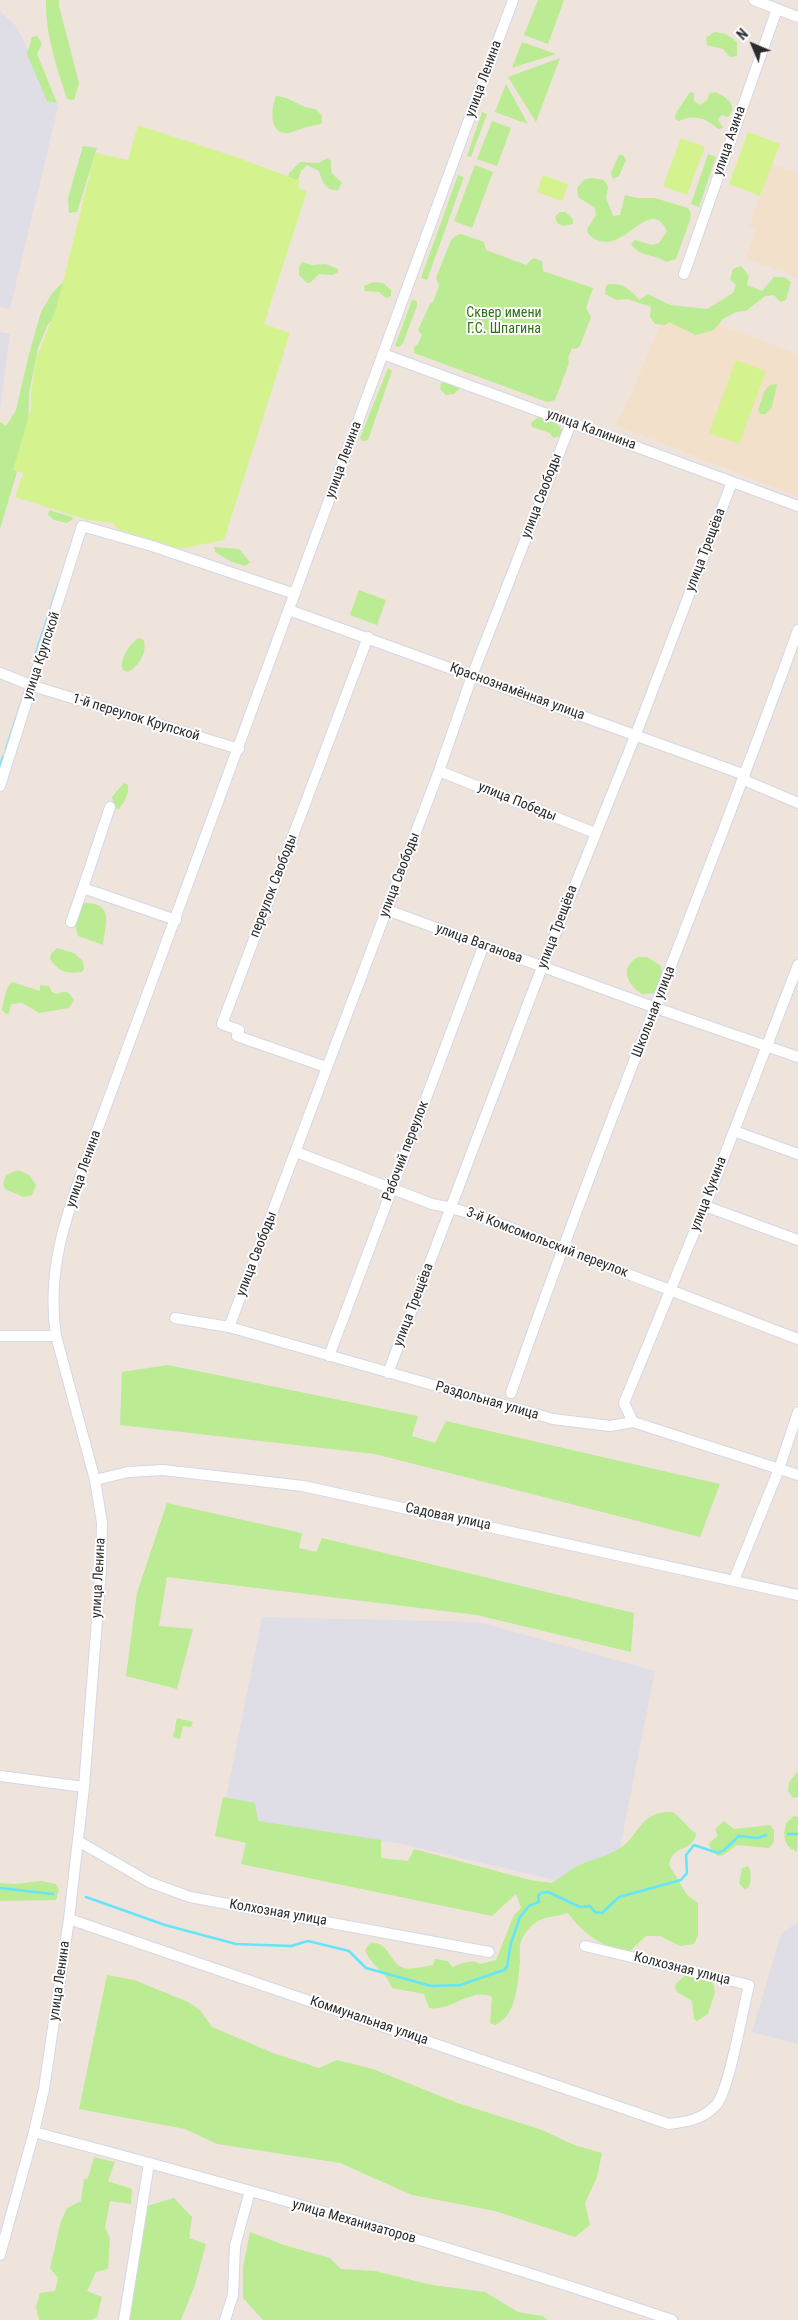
<!DOCTYPE html>
<html>
<head>
<meta charset="utf-8">
<style>
	body { margin:0 }
	#map { position:relative; width:798px; height:2320px; overflow:hidden; background:#efe4dc; font-family:"Roboto Condensed",sans-serif }
	canvas { display:block }
	.north { position:absolute; left:728px; top:20px; width:50px; height:50px; -webkit-text-stroke:4px #fff; paint-order:stroke; rotate:315deg; font-size:14px; font-weight:700; line-height:20px; text-align:center; color:#2b2b2b }
	.north::after { content:''; display:block; margin:auto; width:18px; height:22px; background:#2b2b2b; clip-path:polygon(50% 0,100% 100%,50% 72%,0 100%) }
</style>
</head>
<body>
<div id="map">
<canvas width="798" height="2320"></canvas>
<div class="north">N</div>
</div>
<script>
const ctx = document.querySelector('canvas').getContext('2d');
ctx.lineJoin = 'round';
function fill(path, color) { ctx.fillStyle = color; ctx.fill(path, 'evenodd'); }
function stroke(path, color, width, dash) { ctx.strokeStyle = color; ctx.lineWidth = width; ctx.lineCap = dash ? 'butt' : 'round'; ctx.setLineDash(dash || []); ctx.stroke(path); }
function write(font, color, halo, rows, align = 'center') {
  ctx.font = font + ' "Roboto Condensed",sans-serif'; ctx.lineWidth = 4; ctx.setLineDash([]); ctx.textBaseline = 'middle'; ctx.strokeStyle = halo; ctx.fillStyle = color; for (const [text, x, y, turn = 0] of rows) {
    ctx.save(); ctx.translate(x, y); ctx.rotate((+turn || 0) * Math.PI / 180); ctx.textAlign = isNaN(turn) ? turn : align; if (halo) ctx.strokeText(text, 0, 0); ctx.fillText(text, 0, 0); ctx.restore();
  }
}
fill(new Path2D(`
	M0,11l16,15 42,81 -48,202 -10,-2z
	M0,332l10,2 -10,75z
	M262,1617l217,5 176,49 -44,222 -214,-50 -175,-24z
	M798,1922v122l-46,-12 29,-98z`), '#dfdde6');
fill(new Path2D(`
	M772,164l26,9v105l-53,-20 11,-28 -7,-3z
	M667,307l70,24 61,23v143l-182,-72 18,-37z`), '#f2e0ca');
fill(new Path2D(`
	M46,0h13v6l20,77 -5,17 -7,-1c-10,-31 -22,-66 -21,-99z
	M538,0h26l-16,44 -24,-9z
	M714,32l12,2 11,8v14l-7,1 -7,-8 -16,-4 -1,-7z
	M37,36l5,8 -5,10 20,49 -10,-2 -20,-47 5,-17z
	M522,42l34,12 -44,14z
	M560,58l-24,64 -28,-45z
	M506,84l22,40 -33,-12z
	M690,92l4,1v8l6,4 7,-5 3,-7 5,-1c10,4 25,14 13,25l-6,-2 -4,4 5,9 -5,1c-12,-11 -25,-15 -39,-8l-4,-2 1,-6z
	M276,96c17,1 22,12 40,13l6,7v7c-5,3 -9,2 -15,4 -6,1 -12,5 -18,6 -21,2 -18,-25 -13,-37z
	M482,112l5,2 -16,43 -4,-1z
	M492,121l19,7 -14,38 -20,-7z
	M83,146l14,2 -20,64 -8,1 -1,-15z
	M708,154l8,3 -17,50 -8,-3z
	M619,155h4l3,5 -7,16 -6,3 -2,-6z
	M327,158l4,3c-1,15 2,12 11,22l-4,7c-12,2 -16,-9 -19,-19l-12,-6 -6,6 -5,14 -8,-7 1,-5 11,-11 19,1z
	M475,165l18,7 -21,56 -18,-7z
	M458,175l6,2 -37,103 -6,-2z
	M592,178l12,2 4,7 -2,11 7,18 7,-1 5,-20 13,3h17l33,10 3,5 -1,7 -14,39 -10,3c-11,-8 -27,-5 -35,-18l4,-4 17,5 7,-2 8,-12c-17,-36 -42,22 -70,9 -6,-3 -9,-5 -10,-11l9,-14 -1,-7 -17,-11 -1,-9 8,-9z
	M560,212h5l8,7v5l-10,2 -6,-3 -2,-6z
	M461,234l23,8 2,8 40,15 7,-7 9,3 1,10 50,17 -7,20 5,9 -11,29 -4,3 -4,-1 -4,10 1,5 -14,37 -8,2 -133,-49v-6l4,-3 4,-9 -4,-5 12,-26 3,-2 6,-16 -3,-8 15,-38 6,-5z
	M302,262l10,3 14,-1 12,5v3l-5,3 -14,-1 -9,9h-3l-8,-8v-8z
	M741,266l8,10 -2,9 15,6 12,-14h10l7,5 -5,18 -6,2 -6,-7 -9,1 -19,15 -10,1 -13,7 -9,11 -18,5 -27,-13 -4,3 -10,-1 -5,-7 1,-10 -23,-8 -11,1 -12,-6 1,-9c14,-4 25,4 33,15l9,-6 22,11 37,4 26,-16 3,-8 -6,-6 3,-10z
	M69,276l1,29 -22,19 -10,24 -9,46 -1,41 -28,94v-107l6,4 10,-16 13,-56 12,-42 12,-20z
	M374,282l9,1 8,7v6l-5,2 -7,-6 -14,-1 -1,-5z
	M412,300l5,1v5l-14,37 -4,4 -4,-1z
	M388,368l4,3 -24,69 -6,1 -2,-3z
	M447,381l6,2 6,6 -5,5 -8,1 -6,-6 1,-6z
	M777,384l-5,23 -6,7h-6l-2,-4 7,-20 5,-5z
	M538,417c12,1 19,6 26,15l-2,4 -9,2 -3,-5 -18,-6 -1,-4z
	M49,510l23,7 1,2 -6,4 -13,-3 -6,-5z
	M214,547l25,2 11,13 -5,4 -13,-4 -17,-10z
	M359,590l27,10 -9,25 -27,-10z
	M139,638l5,2c3,13 -5,26 -16,32l-5,-2c-4,-11 7,-27 16,-32z
	M124,783l4,2c1,10 -3,16 -9,24l-4,-1 -3,-11z
	M81,903c35,-2 24,21 22,42l-25,-9 -3,-11 1,-16z
	M57,948l17,5 9,8 1,8 -2,3c-15,2 -23,0 -32,-13l1,-5z
	M638,957h9l14,9 2,14 -6,13 -15,1c-15,-10 -23,-26 -4,-37z
	M12,982l28,9v-6l9,1 3,6 5,2c9,-4 12,-2 17,6l-5,8 -30,5 -17,-10 -11,1 -2,9 -3,1 -4,-4c2,-8 3,-23 10,-28z
	M18,1170l11,5 7,10 -4,10 -8,2 -19,-8 -2,-5 3,-9z
	M168,1365l250,51 -6,20 23,7 11,-22 274,63 -20,53 -325,-83 -255,-29 2,-53z
	M167,1503l135,30 -3,15 17,4 6,-14 312,75 -3,39 -154,-37 -310,-38 -8,49 34,3 -16,60 -51,-13 11,-83z
	M177,1718l16,4 -2,5 -8,-1 -3,13 -7,-2z
	M798,1771v26l-5,1 -5,-7 1,-9z
	M223,1797l32,6 3,18 123,19v18l27,3 6,-12 116,31 22,3c8,-5 15,-11 22,-15 15,-9 35,-11 49,-22 17,-14 19,-35 48,-34 7,1 17,17 25,21 -2,20 -23,10 -27,32l18,30 11,8v32l-4,9 -14,2 -20,-10h-14l-16,15c-24,0 -49,-19 -62,-38 -11,4 -25,3 -33,10 -5,3 -12,13 -14,18 -2,6 -1,14 -1,20 -2,21 -3,55 -25,64l-5,-2 2,-26c-21,-10 -41,15 -63,11l-5,-14 -32,-6c-5,-15 -21,-22 -27,-38l5,-7c19,-3 19,21 34,25 8,2 20,-2 29,-3l2,-6 13,2 4,6c9,-3 19,-9 28,-3l16,-4 18,-45 7,-7 -5,-14 -24,22 -251,-52 5,-21 -31,-7z
	M794,1816l4,1 -1,35c-14,-6 -14,-16 -11,-29z
	M724,1821l10,8 36,-4 4,5v12l-5,6 -32,-3 -14,10 -5,1 -8,-8 -1,-5 9,-7 -3,-7z
	M748,1866c4,7 3,13 1,21l-4,3 -6,-7 3,-15z
	M41,1881l15,3 3,6 -3,10 -56,1v-18l15,1z
	M686,1974l15,3 12,6 2,9 -7,22 -11,7 -3,-2 -2,-18 -15,-9 -2,-4 1,-4z
	M107,1975l27,5 54,22 12,8 12,17 61,26 46,15 18,-8 36,9 82,33 87,28 32,15 28,8 -5,24 -12,26 5,22 -15,12 -80,-26 -83,-16 -72,-32 -123,-19 -32,-15 -106,-20z
	M94,2157l21,5 -7,19 24,8 -1,15 -21,-3 -5,27 5,10 -2,31 -12,3 -9,19 15,6 -5,20 -6,3h-52l-3,-13 4,-14 15,-2 3,-13 -8,-10 11,-47 6,-13 14,-7 3,-22 4,-1z
	M174,2198l18,19 -3,21 17,6 -11,41 -14,35h-51l17,-114z
	M250,2232l34,13 46,13 11,11 34,2 57,14 53,7 33,20 24,4 6,4h-285l-20,-22v-31z`), '#bbeb93');
fill(new Path2D(`
	M138,125l101,33 61,23 -2,7 9,3 -43,133 26,9 -66,207 -45,9 -61,-20 -5,-6 -26,-3 -72,-23 8,-24 -10,-3 18,-61v-15l5,-35 20,-50 39,-156 33,7z
	M748,132l32,12 -20,52 -31,-12z
	M681,138l24,9 -18,48 -24,-9z
	M543,175l25,9 -6,17 -25,-9z
	M736,360l30,11 -27,73 -30,-11z`), '#d4f38e');
stroke(new Path2D(`
	M35,656l24,-73
	M6,749l16,-48
	M0,766l3,-9
	M788,1834h10
	M0,1888l53,6
	M86,1897l79,28 71,19 55,2 17,-5 41,10 17,17 65,18 29,-1 44,-15 3,-3 4,-24 9,-26 9,-11 10,-4 -1,-6 3,-3 7,-1 32,15 10,-1 5,6 7,1 17,-16 62,-17 6,-7 -1,-18 8,-10 24,8 6,-3 15,-14 19,2 8,-3`), '#64e5fb', 2.5);
const minor = new Path2D(`
	M754,0l44,17
	M684,274l93,-265
	M383,354l415,152
	M289,610l456,165
	M0,673l33,13 206,63
	M439,771l156,62
	M744,780l54,23
	M0,786l82,-260 70,20 143,48
	M110,807l-27,81 93,32
	M387,910l269,98 142,49
	M71,922l12,-34
	M326,1067l-89,-31 2,-6 -17,-6 146,-387
	M734,1131l64,23
	M296,1152l136,52c50,9 94,31 141,49 75,28 150,57 225,86
	M705,1206l93,34
	M175,1318l54,9 324,92 57,7 23,-4 165,53
	M229,1327l210,-556 33,-95 99,-253
	M0,1336h56
	M329,1356l154,-409
	M388,1373l154,-406 94,-233 96,-252
	M511,1393c89,-257 195,-507 287,-763
	M633,1422l-9,-19 81,-197 93,-241
	M95,1480l33,-8 35,-2 140,16 495,109
	M734,1580l45,-111 19,-57
	M0,1776l84,11
	M78,1841l71,41 41,15 299,55
	M69,1919l600,205c18,-2 35,-5 48,-20 12,-15 26,-95 32,-119l-164,-39
	M34,2132c214,57 428,117 638,188
	M0,2255l34,-123 10,-43 25,-170 15,-132 17,-218 1,-46 -7,-43 -39,-144c-11,-74 15,-132 39,-200l418,-1136
	M124,2320l25,-157
	M225,2320l8,-25 2,-49 15,-55`);
stroke(minor, '#d1d8e6', 12);
stroke(minor, '#fff', 10);
write('14px', '#2b2b2b', '#fff', [
	["улица Ленина",484,79,-70],
	["улица Азина",730,141,-71],
	["улица Калинина",591,430,20],
	["улица Ленина",344,460,-70],
	["улица Свободы",542,496,-69],
	["улица Трещёва",706,550,-69],
	["улица Крупской",42,656,-72],
	["Краснознамённая улица",517,692,20],
	["1-й переулок Крупской",136,718,17],
	["улица Победы",517,802,22],
	["улица Свободы",400,875,-69],
	["переулок Свободы",274,886,-69],
	["улица Трещёва",558,927,-69],
	["улица Ваганова",479,944,20],
	["Школьная улица",654,1012,-69],
	["Рабочий переулок",406,1151,-69],
	["улица Ленина",84,1169,-71],
	["улица Кукина",709,1194,-69],
	["3-й Комсомольский переулок",547,1243,21],
	["улица Свободы",257,1254,-69],
	["улица Трещёва",414,1305,-69],
	["Раздольная улица",487,1401,16],
	["Садовая улица",448,1517,12],
	["улица Ленина",99,1578,-87],
	["Колхозная улица",278,1913,10],
	["Колхозная улица",682,1969,14],
	["улица Ленина",60,1981,-82],
	["Коммунальная улица",369,2021,19],
	["улица Механизаторов",354,2222,16]
]);
write('14px', '#327112', '#fff', [
	["Сквер имени",504,313],
	["Г.С. Шпагина",504,329]
]);
</script>
</body>
</html>
